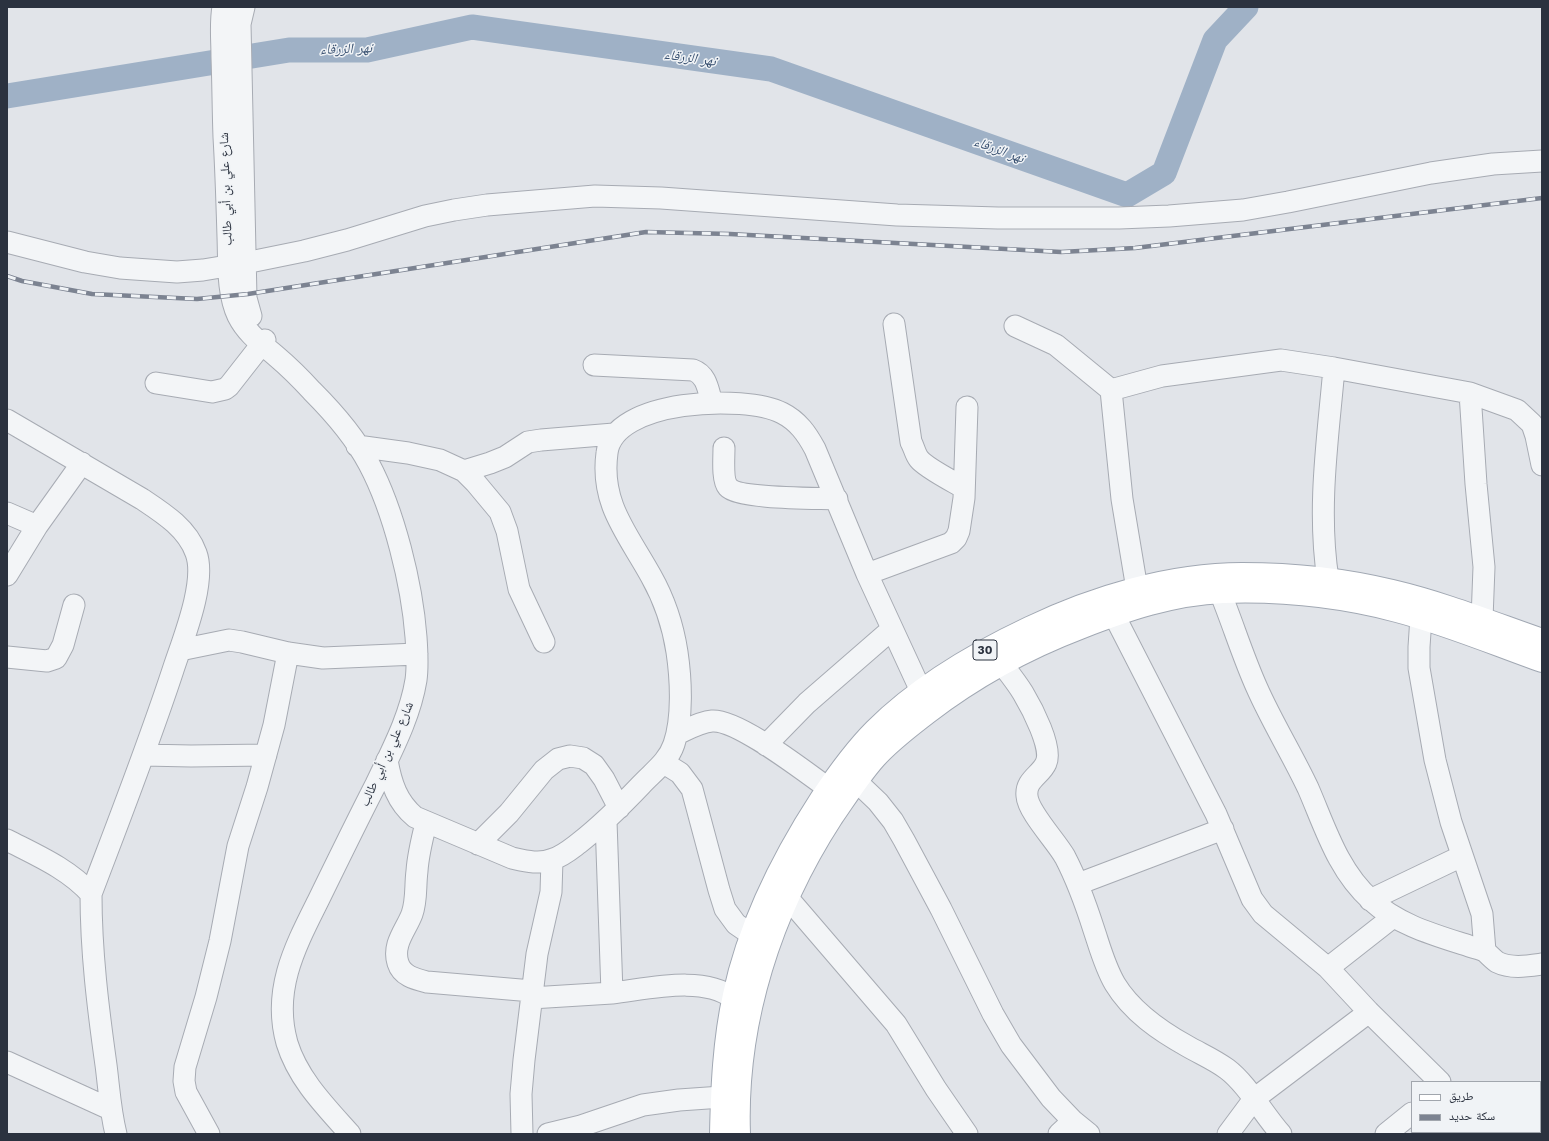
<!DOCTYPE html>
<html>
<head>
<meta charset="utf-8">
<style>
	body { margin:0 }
	#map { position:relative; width:1549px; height:1141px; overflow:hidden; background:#e1e4e9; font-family:"Work Sans","Noto Naskh Arabic",sans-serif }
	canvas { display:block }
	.frame { position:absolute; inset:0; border:8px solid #2b323f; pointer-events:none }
	.legend { position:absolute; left:1411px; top:1081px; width:130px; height:52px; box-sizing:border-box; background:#f0f3f6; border:1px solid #a1a6ad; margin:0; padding:5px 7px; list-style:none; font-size:12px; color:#2b323f }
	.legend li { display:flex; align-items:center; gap:8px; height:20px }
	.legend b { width:20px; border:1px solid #a1a6ad }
</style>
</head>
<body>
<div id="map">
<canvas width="1549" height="1141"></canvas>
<div class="frame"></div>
<ul class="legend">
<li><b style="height:5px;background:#fff"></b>طريق</li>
<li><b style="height:5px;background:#7c8391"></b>سكة حديد</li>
</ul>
</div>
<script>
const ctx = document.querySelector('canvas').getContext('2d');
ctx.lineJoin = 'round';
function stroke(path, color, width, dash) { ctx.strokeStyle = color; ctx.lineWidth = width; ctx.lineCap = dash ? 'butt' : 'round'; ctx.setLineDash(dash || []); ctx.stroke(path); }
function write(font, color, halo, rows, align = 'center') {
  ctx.font = font + ' "Work Sans","Noto Naskh Arabic",sans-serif'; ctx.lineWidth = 3; ctx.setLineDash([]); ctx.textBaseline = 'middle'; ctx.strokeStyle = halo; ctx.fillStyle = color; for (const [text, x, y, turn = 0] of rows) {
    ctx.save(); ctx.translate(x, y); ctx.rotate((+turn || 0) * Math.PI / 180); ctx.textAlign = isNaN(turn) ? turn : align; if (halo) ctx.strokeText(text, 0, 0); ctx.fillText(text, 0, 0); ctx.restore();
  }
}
stroke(new Path2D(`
	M7,96l282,-46h78l105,-23 299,42 356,126 37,-22 51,-133 31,-33`), '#9fb1c6', 25);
const minor = new Path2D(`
	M223,7c-3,16 -1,33 -1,50 1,26 1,53 2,80 2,33 3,66 4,100 1,25 -1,56 10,79 9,18 24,28 38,40 13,11 25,23 36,35 21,21 43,46 57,73 25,47 43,120 47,173 1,14 2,29 0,43 -6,37 -25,72 -40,104 -20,39 -39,78 -58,117 -23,46 -46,89 -31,142 11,36 38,63 63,91
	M244,7l-4,17 6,274 5,18
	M7,242l78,20 35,6 57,4 26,-2 42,-7 59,-12 43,-11 78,-24 29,-6 33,-5 108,-9 66,2 236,17 101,3h121l50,-2 74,-6 45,-8 143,-29 62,-9 49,-3
	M894,324l17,118c3,5 4,12 8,17 7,9 35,23 45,29
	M1015,326l41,19 55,45 11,109 15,90
	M594,365l99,5c14,5 15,20 19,33
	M156,383l56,9 13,-3 4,-3 36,-46
	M1111,390l51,-14 119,-16 53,8 136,25 47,17 15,14 4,12 6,29
	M1470,393l6,91 8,83 -2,52
	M7,420l135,79c21,14 45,29 54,54 11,29 -14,89 -23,117 -25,76 -54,150 -82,224
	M357,446l51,7 32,7 24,11 11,11 25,30 7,19 12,58 25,53
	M724,448c0,10 -2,32 4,39 10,12 90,11 109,12
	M464,471l26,-8 15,-6 23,-15 13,-2 73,-6
	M7,513l30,13
	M867,574l84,-31 5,-5 3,-7 5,-33 3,-91
	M7,575l30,-49 45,-63
	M1328,579c-11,-70 0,-141 6,-211
	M1220,592c13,32 23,65 37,96 15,34 35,66 51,100 17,39 30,83 63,112 27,25 64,35 98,46 5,2 12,3 17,6 4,4 7,7 11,10 14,7 31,4 45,2
	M1114,615l102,199 36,85 11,15 65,54 41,44 71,70
	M1421,617l-2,30v21l16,92 16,62 31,92 3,37
	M180,650l49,-10 13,2 46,11 35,5 94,-4
	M7,657l40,4 9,-3 7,-13 11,-40
	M1002,664c7,9 15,19 21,29 9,15 30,55 23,70 -5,12 -21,17 -19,33 1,16 29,45 38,61 12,23 21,48 29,73 6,18 11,37 21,54 17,28 45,47 72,62 14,8 28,14 40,23 20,15 37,46 54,65
	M677,734c11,-5 23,-12 35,-13 26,-2 93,51 116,67
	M766,745l41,-42 84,-73
	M144,755l47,1 75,-1
	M387,760c4,23 10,42 28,57l97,41c13,3 28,7 41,1 10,-3 18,-10 26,-16 23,-18 42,-37 62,-58 12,-13 27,-23 33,-41 9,-26 7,-65 3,-92 -4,-26 -13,-53 -26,-76 -23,-42 -51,-72 -44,-123 6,-54 138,-59 175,-40 16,8 25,21 33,36l52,125 54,117
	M664,763l16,10 12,16 27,101 6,19 11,15 16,11
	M856,781l22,21 15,19 11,19 37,69 52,105 18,31 40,53 22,23 16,13
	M606,821l6,172c36,-4 91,-18 121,5
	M426,823c-4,16 -8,32 -9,48 -2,15 0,29 -5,43 -6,16 -20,30 -14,49 4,13 17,16 29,19l105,9
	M7,840c29,15 62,29 84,54 0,58 7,114 15,171 3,23 4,45 10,69
	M478,844l31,-31 35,-43 14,-11 12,-3 13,2 11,7 10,14 15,29
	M1078,884l145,-55
	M787,897l109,127 40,65 31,45
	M1370,900l92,-44
	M1328,968l65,-51
	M531,998l81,-5
	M7,1062l103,47
	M1540,1117h2
	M1488,1132v2
	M209,1134l-23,-42 -2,-11 1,-14 21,-70 14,-56 18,-95 19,-59 17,-62 14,-72
	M522,1134l-1,-40 3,-34 13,-106 14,-62 1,-32
	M548,1134l33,-8 62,-21 36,-5 43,-3
	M1059,1134l14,-13
	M1228,1134l26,-35 115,-87
	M1386,1134l26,-21`);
const major = new Path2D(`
	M721,1134c1,-47 3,-93 13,-139 15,-70 48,-136 87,-196 16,-24 33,-48 54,-69 43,-43 99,-76 154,-102 65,-31 141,-54 213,-54 51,0 101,5 150,17 51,12 101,32 150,49
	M739,1134c-4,-112 32,-223 93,-317 14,-20 27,-41 43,-59 15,-17 34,-31 52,-45 47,-36 98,-64 153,-85 46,-18 93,-34 143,-36 58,-2 117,4 174,19 50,13 97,33 145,50`);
stroke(minor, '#a7abb3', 23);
stroke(major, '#a1a8b3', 24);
stroke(minor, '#f3f5f7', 21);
stroke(major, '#fff', 22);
const rail = new Path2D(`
	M7,276l15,5 70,13 105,5 51,-5 398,-62 84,2 331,18 74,-4 407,-50`);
stroke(rail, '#7c8391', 4.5);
stroke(rail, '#f0f3f6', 3, [9]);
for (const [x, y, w] of [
	[985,650,24]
]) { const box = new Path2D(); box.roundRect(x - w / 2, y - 10, w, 20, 3); ctx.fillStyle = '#f0f3f6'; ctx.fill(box); stroke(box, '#2b323f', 1); }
write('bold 12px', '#2b323f', null, [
	["30",985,650]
]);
write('13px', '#2b323f', '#f0f3f6', [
	["شارع علي بن أبي طالب",226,189,-92],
	["شارع علي بن أبي طالب",387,754,-66]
]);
write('italic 14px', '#385070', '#f0f3f6', [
	["نهر الزرقاء",346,49,-2],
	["نهر الزرقاء",690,58,8],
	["نهر الزرقاء",999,150,20]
]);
</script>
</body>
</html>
